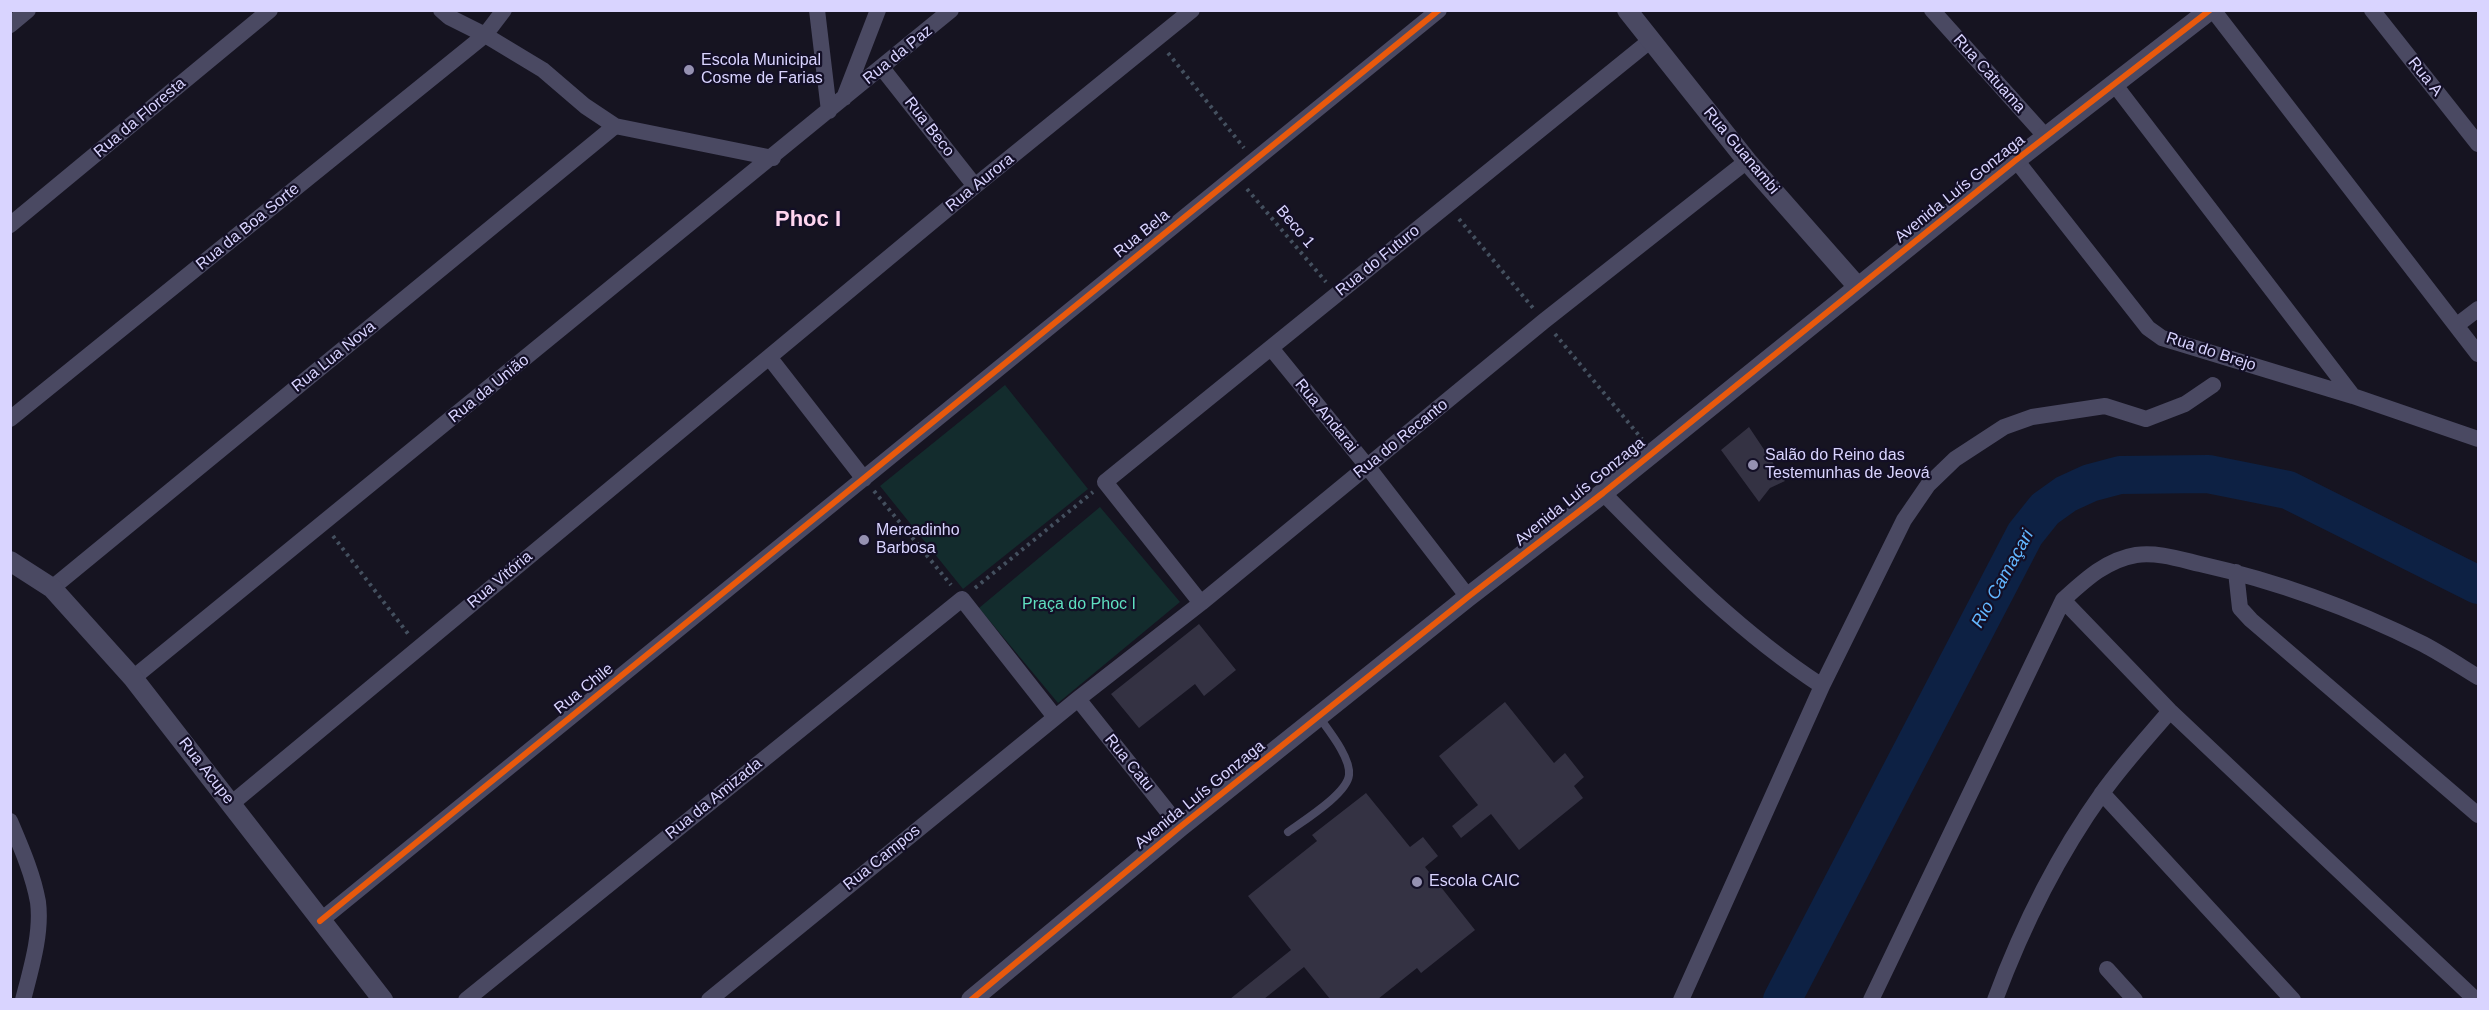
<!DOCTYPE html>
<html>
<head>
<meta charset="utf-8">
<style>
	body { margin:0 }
	#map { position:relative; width:2489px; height:1010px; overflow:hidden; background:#161421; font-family:Arial,sans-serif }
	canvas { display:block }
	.frame { position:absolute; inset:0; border:12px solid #d9d4ff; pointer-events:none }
</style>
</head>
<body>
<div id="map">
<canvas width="2489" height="1010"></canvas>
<div class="frame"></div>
</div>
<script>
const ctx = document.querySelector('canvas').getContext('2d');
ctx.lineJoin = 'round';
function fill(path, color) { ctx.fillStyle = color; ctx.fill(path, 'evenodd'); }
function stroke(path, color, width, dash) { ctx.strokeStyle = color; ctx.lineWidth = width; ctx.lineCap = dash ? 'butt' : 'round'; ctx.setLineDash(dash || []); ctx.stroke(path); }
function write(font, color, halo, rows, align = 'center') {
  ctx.font = font + ' Arial,sans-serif'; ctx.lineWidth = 4.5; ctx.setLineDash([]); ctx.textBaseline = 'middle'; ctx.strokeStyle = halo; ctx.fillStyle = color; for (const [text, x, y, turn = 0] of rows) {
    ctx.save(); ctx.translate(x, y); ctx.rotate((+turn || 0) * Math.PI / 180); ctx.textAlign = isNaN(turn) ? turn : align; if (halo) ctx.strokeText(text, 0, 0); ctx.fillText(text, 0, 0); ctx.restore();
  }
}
fill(new Path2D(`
	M1005,385l83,104 -125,100 -83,-103z
	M1100,507l80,95 -122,101 -79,-95z`), '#132c2d');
stroke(new Path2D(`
	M1782,1000l243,-466 20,-25 21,-15 24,-11 30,-8 88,-1 80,16 190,95`), '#0d2144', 38);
fill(new Path2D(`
	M1749,427l36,54 -15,7 -11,14 -38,-52z
	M1199,624l37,46 -32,26 -9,-12 -56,44 -28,-34z
	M1505,702l49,61 11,-10 19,24 -10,9 9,12 -64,52 -28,-36 -30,24 -9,-12 26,-21 -39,-49z
	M1366,793l44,54 13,-10 15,19 -13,11 50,63 -54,43 -4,-5 -39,31h-48l-26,-32 -40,32h-34l61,-49 -43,-54 69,-55 -5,-6z`), '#343243');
stroke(new Path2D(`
	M1168,53l76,95
	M1247,189l79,93
	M1459,219l74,89
	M1555,334l87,105
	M874,491l77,94
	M333,536l76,99
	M975,588l118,-96`), '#44505f', 4, [3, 4.5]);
stroke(new Path2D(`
	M1288,832c15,-11 59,-38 61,-57 2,-17 -20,-44 -30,-58`), '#4a4962', 8);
stroke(new Path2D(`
	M441,10l8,7 36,18 58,35 42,36 30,20 158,32
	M817,10l12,101
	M1932,10l114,127
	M2213,10l265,344
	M2372,10l106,134
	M10,25l18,-15
	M882,68l93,118
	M2115,85l238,311
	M844,98l34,-88
	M2016,160l132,168 14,10 191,58 125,43
	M10,225l260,-215
	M2457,325l21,-16
	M1271,348l96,118 101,131
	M769,357l95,122
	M10,419l475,-384 19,-25
	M1603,493c69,70 136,139 219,193
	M2236,572l4,36 11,12 227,195
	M52,588l563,-462
	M2063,600l107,111 306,289
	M1201,603l-96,-121 546,-442
	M133,678l818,-668
	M1078,699l102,128
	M2102,793l191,207
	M231,804l744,-618 217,-176
	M10,821c11,26 23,53 28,81 4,31 -7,67 -15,98
	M320,921l1119,-911
	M2107,969l28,31
	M466,1000l496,-401 93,118
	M709,1000l369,-301 123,-96 343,-282 203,-160
	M1681,1000l141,-314 82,-166 24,-35 27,-26 49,-32 28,-10 73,-11 41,13 39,-15 28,-19
	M1871,1000l192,-400c22,-20 43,-40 73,-45 21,-3 43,4 64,9 76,17 153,45 223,80 19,10 37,22 55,33
	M1995,1000c27,-73 63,-145 108,-208 20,-28 44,-54 67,-81`), '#4a4962', 16);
stroke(new Path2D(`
	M1627,10l120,151 111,126
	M10,561l42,27 81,90 250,322
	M971,1000l209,-173 288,-230 135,-104 413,-333 194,-150`), '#4a4962', 20);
stroke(new Path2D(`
	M320,921l1119,-911
	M971,1000l209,-173 288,-230 135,-104 413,-333 194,-150`), '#e8590c', 6);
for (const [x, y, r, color] of [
	[689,70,6,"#9591b1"],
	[1753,465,6,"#9591b1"],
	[864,540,6,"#9591b1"],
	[1417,882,6,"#9591b1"]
]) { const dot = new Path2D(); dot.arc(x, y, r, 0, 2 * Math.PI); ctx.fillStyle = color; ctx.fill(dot); stroke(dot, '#130f26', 2); }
write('16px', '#d9d4ff', '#130f26', [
	["Rua da Paz",898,55,-39],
	["Rua Catuama",1989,74,48],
	["Rua A",2425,77,51],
	["Rua da Floresta",140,118,-40],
	["Rua Beco",929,127,52],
	["Rua Guanambi",1741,151,50],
	["Rua Aurora",980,183,-39],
	["Avenida Luís Gonzaga",1960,189,-39],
	["Rua da Boa Sorte",248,227,-39],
	["Beco 1",1295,227,50],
	["Rua Bela",1142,234,-39],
	["Rua do Futuro",1378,261,-39],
	["Rua do Brejo",2211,352,18],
	["Rua Lua Nova",334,357,-39],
	["Rua da União",489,389,-39],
	["Rua Andarai",1326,416,51],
	["Rua do Recanto",1401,439,-39],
	["Avenida Luís Gonzaga",1580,492,-39],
	["Rua Vitória",500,580,-40],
	["Rua Chile",584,689,-39],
	["Rua Catu",1129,763,51],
	["Rua Acupe",206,771,52],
	["Avenida Luís Gonzaga",1200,795,-39],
	["Rua da Amizada",714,799,-39],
	["Rua Campos",882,858,-39]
]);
write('16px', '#d9d4ff', '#130f26', [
	["Escola Municipal",701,61],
	["Cosme de Farias",701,79],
	["Salão do Reino das",1765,456],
	["Testemunhas de Jeová",1765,474],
	["Mercadinho",876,531],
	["Barbosa",876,549],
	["Escola CAIC",1429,882]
], 'left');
write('16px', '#5fe0c0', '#130f26', [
	["Praça do Phoc I",1079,605]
]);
write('italic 18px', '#62b6ff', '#130f26', [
	["Rio Camaçari",2003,579,-61]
]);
write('bold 22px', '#ffd6f0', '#130f26', [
	["Phoc I",808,220]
]);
</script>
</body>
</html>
